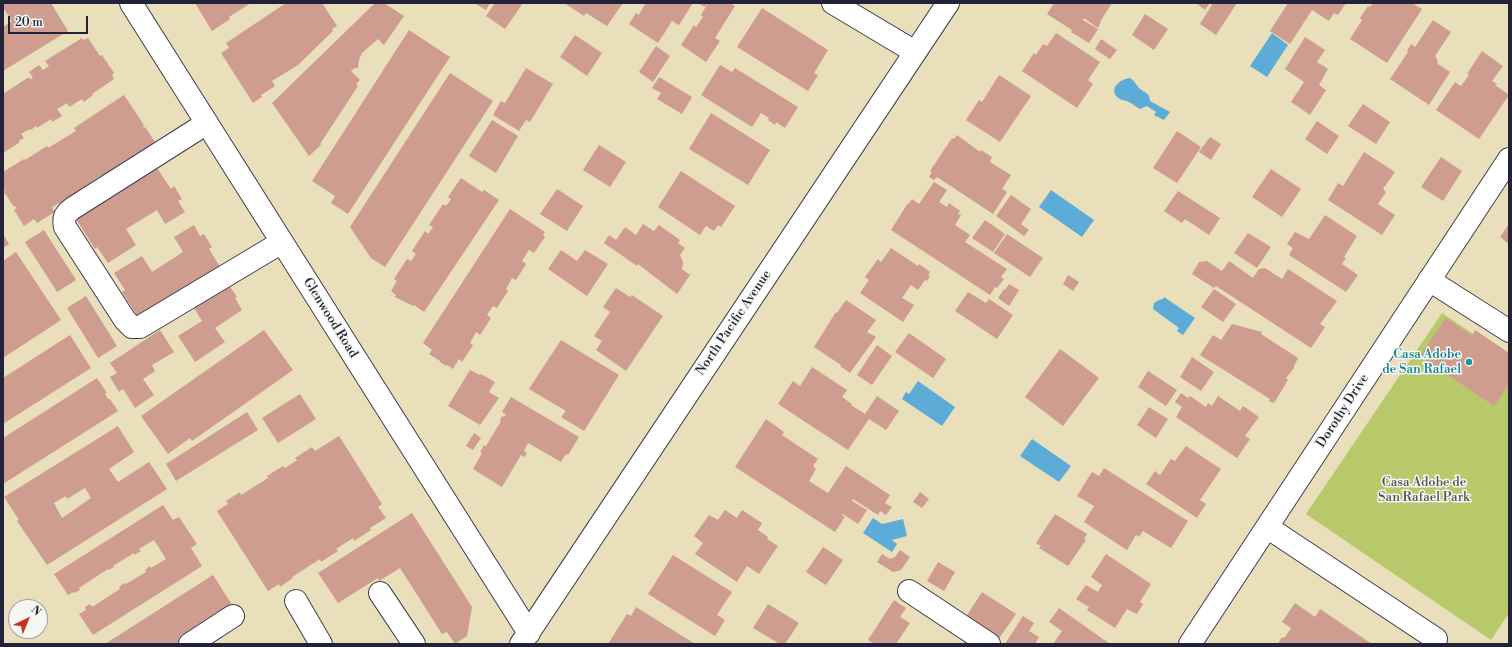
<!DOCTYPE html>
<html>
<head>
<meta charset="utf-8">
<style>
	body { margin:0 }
	#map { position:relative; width:1512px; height:647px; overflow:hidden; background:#e9dfba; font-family:"Libre Bodoni",serif }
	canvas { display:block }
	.frame { position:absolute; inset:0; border:4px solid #22223b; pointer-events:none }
	.north { position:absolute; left:8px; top:599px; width:40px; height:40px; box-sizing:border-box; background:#f6f6f2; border:1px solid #a1a1a9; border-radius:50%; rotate:44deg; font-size:11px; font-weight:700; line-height:16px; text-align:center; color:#22223b }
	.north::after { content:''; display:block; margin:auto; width:14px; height:18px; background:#c8321e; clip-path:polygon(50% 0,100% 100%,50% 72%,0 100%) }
	.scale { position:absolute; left:8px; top:16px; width:80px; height:18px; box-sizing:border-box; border:2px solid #22223b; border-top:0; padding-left:5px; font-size:12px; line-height:14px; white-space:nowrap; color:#22223b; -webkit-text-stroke:3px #f6f6f2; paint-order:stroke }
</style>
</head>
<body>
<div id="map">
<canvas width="1512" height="647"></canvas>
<div class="frame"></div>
<div class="north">N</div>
<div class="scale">20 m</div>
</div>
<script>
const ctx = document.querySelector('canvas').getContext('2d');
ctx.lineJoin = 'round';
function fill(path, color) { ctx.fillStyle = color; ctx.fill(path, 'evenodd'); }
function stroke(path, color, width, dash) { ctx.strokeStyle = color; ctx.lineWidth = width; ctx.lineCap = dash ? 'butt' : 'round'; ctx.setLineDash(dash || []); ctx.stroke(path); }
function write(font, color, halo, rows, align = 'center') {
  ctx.font = font + ' "Libre Bodoni",serif'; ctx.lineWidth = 3; ctx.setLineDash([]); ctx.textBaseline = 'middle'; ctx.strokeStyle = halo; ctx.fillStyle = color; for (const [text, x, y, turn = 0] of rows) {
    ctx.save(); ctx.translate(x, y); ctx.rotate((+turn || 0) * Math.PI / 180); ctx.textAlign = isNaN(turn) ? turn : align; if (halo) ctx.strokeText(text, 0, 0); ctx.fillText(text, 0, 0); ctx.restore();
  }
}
fill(new Path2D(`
	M1442,313l67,45v255l-18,27 -185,-126z`), '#b8c96c');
fill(new Path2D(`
	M1272,33l16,12 -21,32 -17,-11z
	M1130,78c5,3 6,7 10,11 5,4 10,4 10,12l20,11 -6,8 -10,-5 2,-3 -9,-6 -7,3c-4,-2 -7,-5 -11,-7 -3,-2 -8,-1 -12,-5 -8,-10 4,-18 13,-19z
	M1051,190l43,30 -12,17 -43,-30z
	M1164,297l31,21 -12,17 -6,-4 2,-3 -26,-19 1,-6 5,-3 4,-1z
	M918,381l37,26 -13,19 -40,-27 4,-7 3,2z
	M1032,439l39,27 -12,16 -39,-26z
	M873,518l9,6 21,-5 4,17 -15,4 5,4 -5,8 -29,-19z`), '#5dacd7');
fill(new Path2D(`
	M3,3h48l17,28 -65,40v-44l9,-6 -9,-13z
	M195,3h56l-22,14 1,2 -18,12z
	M286,3h36l15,23 -5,3 1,2 -35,34 -26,16 3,5 -14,9 1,2 -9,6 -32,-50 8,-5 -3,-5z
	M375,3h9l20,13 -20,29 -6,-6 -16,14 -3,7 -1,8h-3l-4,3 9,9 -4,4 2,2 -38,58 1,1 -12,11 -37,-53z
	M474,3h16l-4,7z
	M495,3h28l-18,26 -19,-13z
	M564,3h59l-16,23 -21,-13 -2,3z
	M643,3h50l-14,22 -7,-4 -14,22 -29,-19 7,-11 3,2 6,-11z
	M697,3h8l2,1 -2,3z
	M708,3h22l5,3 -20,32 5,3 -14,21 -25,-17 13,-20 2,2 7,-10 -2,-2z
	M1054,3h58l-12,19h1l-3,6 -14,-10 -1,2 15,9 -9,14 -18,-11 1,-2 -25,-16z
	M1196,3h14l-5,7z
	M1213,3h24l-21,32 -16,-11z
	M1288,3h58l-8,12 -4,-2 -5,8 -17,-11 -22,34 -20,-13z
	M1373,3h39l10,6 -35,54 -37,-24 12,-19 -2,-2 8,-12 2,1z
	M762,8l66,42 -14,23 4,2 -10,16 -71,-44z
	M1145,14l23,15 -14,21 -22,-15z
	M1433,20l18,12 -16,24 2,3 1,5 12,8 -21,33 -39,-26 18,-27 -1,-1 4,-7 4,3z
	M409,30l41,27 -102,157 -17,-11 4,-7 -23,-15z
	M1056,33l44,29 -12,18 5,4 -16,24 -55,-37 12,-18 2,2 7,-11 4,2z
	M575,35l27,18 -15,23 -27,-19z
	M1305,37l20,13 -8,12 11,7 -9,16 7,5 -16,25 -19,-13 13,-20 -19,-13z
	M82,38l1,2 5,-2 12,18 2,-1 12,18 -2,2 2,4 -22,15 1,1 -9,7 -2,-3 -13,8 -2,-4 -10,6 5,7 -10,6 -1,-3 -14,9 -1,-2 -5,4 -1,-1 -9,5 3,4 -6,3 2,1 -17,11v-59l26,-17 1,2 3,-1 -4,-6 10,-7 4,5 6,-4 -4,-5z
	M1101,39l16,11 -7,9 -15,-10z
	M656,46l14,10 -17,26 -14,-10z
	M1482,51l21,15 -11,15 5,3 -2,1 14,10 -30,44 -43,-29 19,-28 6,4 8,-11 -2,-1z
	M720,65l12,7 3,-4 63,39 -13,21 -9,-6 -1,3 -7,-5 1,-2 -8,-5 -9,14 -51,-32z
	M526,68l27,16 -23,38 -4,-2 -7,11 -26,-16 8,-14 4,2z
	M450,73l43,28 -108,166 -14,-9 -21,-31z
	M999,75l32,21 -31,46 -34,-22 13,-20 3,2z
	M659,77l33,20 -10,17 -25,-15 4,-6 -9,-5z
	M124,95l20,30h-1l1,3 1,-1 10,15 -10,7 3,4 -18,11 -3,-5 -7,5 3,4 -18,12 -3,-5 -26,17 3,4 -17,12 -3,-5 -7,4 3,5 -18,11 -3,-4 -10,7 -10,-16 3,-2 -2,-2 -1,1 -10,-15 1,-1 -2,-4v-15l21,-13 1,1 22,-14 1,2 28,-17 -2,-3z
	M1363,104l27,18 -14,22 -28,-18z
	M711,113l59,37 -22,35 -59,-36z
	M492,120l26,16 -22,37 -27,-17z
	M1317,121l22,15 -12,18 -22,-15z
	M1177,131l24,16 -24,36 -24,-15z
	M957,135l23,17 1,-2 11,7 -2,5 21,13 -9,14 5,3 -14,22 -56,-37 -3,3 -5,-3 3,-5 -2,-1 22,-33 2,1z
	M1210,137l11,7 -10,16 -12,-8z
	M599,145l27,17 -16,25 -27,-17z
	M1364,152l31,20 -12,17 3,3 -8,12 17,11 -13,20 -54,-35 10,-17 5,3z
	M1441,157l21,14 -19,30 -22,-14z
	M157,168l14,21 3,-3 8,13 -4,2 7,11 -20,12 -8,-14 -31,19 10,16 -28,18 -11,-16 -2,2 -19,-30z
	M1271,169l30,20 -19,28 -30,-20z
	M681,171l54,35 -14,21 -3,-2 -4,6 -8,-5 -6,9 -42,-28z
	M461,178l21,14 2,-2 15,10 -75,112 -10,-7 -1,1 -18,-9 1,-2 -5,-4 6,-10 -3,-2 13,-20 4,2 5,-7 -4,-3 13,-20 3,3 5,-7 -4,-2 14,-21 3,2 5,-7 -3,-2z
	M934,182l13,8 -8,12 8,5 2,-4 11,8 -2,3 3,1 -6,10 15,10 -5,7 42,27 -6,8 3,2 -7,9 -2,-1 -5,8 -99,-65 17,-27 1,1 3,-5 7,5z
	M557,189l26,17 -16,25 -27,-17z
	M1178,191l42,27 -11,17 -24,-16 -3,4 -18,-12z
	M1011,195l20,14 -10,15 8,6 -5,6 -28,-20z
	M510,209l35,23 -2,3 2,2 -11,16 -5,-3 -7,11 4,3 -10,16 -4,-2 -6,11 2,2 -11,17 -4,-2 -6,9 4,3 -11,17 -4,-3 -6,11 3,2 -11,17 -3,-3 -6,10 -6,-4 -1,1 -6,-4v-1l-11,-7 3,-4 -9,-7z
	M1325,215l32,21 -13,21 2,1 -4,6 16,11 -12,17 -57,-37 4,-7 -6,-4 8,-12 14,7z
	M985,220l20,14 -12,18 -21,-14z
	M643,224l11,7 5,-6 21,15 -2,3 7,5 -5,7 3,7 -1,7 8,6 -13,19 -39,-30 -1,2 -33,-23 5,-8 7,5 9,-13 11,8z
	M1509,224v20l-9,-7z
	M194,225l6,11 4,-2 8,13 -3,2 13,21 -82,50 -18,-28 3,-2 -11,-17 28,-17 10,16 31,-20 -9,-15z
	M44,230l32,50 -19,12 -32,-50z
	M1248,233l23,14 -14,21 -23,-15z
	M3,234l6,10 -6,4z
	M1007,234l36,24 -13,19 -36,-24z
	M891,248l27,18 1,-2 11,8 -2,3 2,1 -3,5 -2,-1 -7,10 -7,-5 -9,13 12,7 -11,17 -43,-29 9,-13 -4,-3 13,-18 3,3z
	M561,250l16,11 8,-11 23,14 -21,32 -39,-27z
	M16,252l45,68 -58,38v-97z
	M1207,261l15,10 7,-10 24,17 6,-9 6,-1 17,11 6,-10 49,32 -17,23 5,3 -14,21 -95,-62 -2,2 -22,-14 7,-12z
	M1068,275l11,7 -6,9 -10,-7z
	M1009,284l10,6 -10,16 -11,-8 6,-9 1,1z
	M229,285l8,12 -2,1 7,12 -27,18 10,14 -30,20 -17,-26 24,-15 -8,-13z
	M616,288l14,9 2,-2 31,21 -37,55 -30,-21 6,-9 -8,-5 16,-24 -7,-5z
	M1214,289l22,15 -13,18 -22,-15z
	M968,292l18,11 3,-4 24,16 -16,24 -42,-28z
	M86,296l31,50 -19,12 -31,-50z
	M846,300l30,20 -9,12 9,5 -26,36 -10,-7 1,-1 -27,-18 22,-35 1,1z
	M1446,318l26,18 3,-6 34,23v31l-15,22 -74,-50z
	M1232,324l30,8 -1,2 37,24 -4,8v2l-8,10 2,2 -14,23 -5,-2 1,-2 -70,-44 13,-20 8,5z
	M160,330l14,22 -22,13 3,6 -12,8 11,16 -19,13 -12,-19 -4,3 -9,-15 7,-4 -7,-10z
	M264,330l29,40 -101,71 -2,-3 -22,16 -27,-38z
	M909,333l37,26 -13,19 -38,-26z
	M70,335l21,33 -88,56v-46z
	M561,340l58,35 -35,56 -23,-14 5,-6 -37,-22z
	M877,345l15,11 -20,29 -15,-10z
	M1060,349l39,29 -36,48 -38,-29z
	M1192,357l22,15 -13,19 -21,-14z
	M812,367l35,23 -5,7 10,7 -1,1 14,9 12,-18 22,15 -13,19 -17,-11 -21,31 -70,-46 15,-23 7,5z
	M470,370l10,5 1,-1 14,8 -6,10 10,6 -19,27 -32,-19z
	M1148,371l29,19 -11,16 -28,-19z
	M97,378l10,15 -2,1 3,5h2l8,12 -115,73v-46z
	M1181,393l7,5 2,-2 16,11 2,-4 4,3 6,-10 22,15 3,-5 16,11 -14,19 5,3 -13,19 -61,-41 6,-10 -7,-5z
	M300,394l16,25 -38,24 -16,-25z
	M511,397l68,40 -11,18 -2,-1 -5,8 -33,-19 -4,8 3,2 -2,4 -4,-2 -19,32 -29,-18 9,-16 -2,-1 4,-7 2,1 15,-25 -1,-1 2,-4 2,1 2,-2 -4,-3z
	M1149,407l19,12 -12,19 -19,-13z
	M247,412l11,18 -82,51 -10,-17z
	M766,419l18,13 -2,3 36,24 -5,7 3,3 -7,12 19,12 18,-27 44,29 -5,8 7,4 -6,8 -6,-4 -2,4 -25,-16 -1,2 15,9 -9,14 -15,-10 -1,1 3,2 -10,15 -100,-65z
	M118,426l16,26 -25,17 9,13 31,-20 18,27 -120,76 -30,-44 2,-1 -15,-23zM85,488l6,10 -29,20 -8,-15 12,-7 1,3z
	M474,433l7,5 -8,12 -7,-4z
	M339,436l43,68 -4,3 8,11 -16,10 1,2 -17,11 -1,-3 -17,11 2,2 -17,11 -1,-3 -28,18 1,1 -13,9 -1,-3 -11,7 -51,-80 11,-7 -2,-3 14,-9 1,3 27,-17 -1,-2 16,-10 2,2 12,-8 -2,-2 17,-11 3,4z
	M1186,446l35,23 -21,31 6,4 -9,14 -51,-34 9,-13 5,4 11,-16 4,2z
	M1104,468l84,53 -17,27 -28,-17 -4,6 -3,-2 -9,15 -43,-28 10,-16 -17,-10 15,-24 7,4z
	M920,492l9,7 -7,9 -9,-6z
	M163,505l10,15 6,-3 18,27 -6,4 11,18 -109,69 -14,-21 7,-4 -1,-3 5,-3 2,3 28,-18 -1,-2 5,-4 2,1 20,-12 -1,-2 5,-4 1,2 15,-9 -12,-19 -15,9 2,2 -7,4v-2l-21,13 1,1 -5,3 -1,-1 -29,19 1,2 -6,3 -1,-1 -5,3 -14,-21z
	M725,510l12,8 5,-8 20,13 -4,7 10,7 -1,2 11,7 -19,28 -12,-8 -10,16 -42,-28 8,-11 -9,-7 15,-21 9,5z
	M412,513l60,94 -5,29 -12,8 -8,-12 -5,2 -42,-66 -21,13 -1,-3 -40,25 -20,-30z
	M1055,514l32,20 -3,5 2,1 -18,26 -29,-18 2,-2 -5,-3z
	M823,547l20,13 -17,25 -20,-13z
	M900,550l10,7 -9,13 -8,2 -16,-10 5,-8 8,5 5,-2z
	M1106,554l45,30 -11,18 3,2 -6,10 -10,-5 -12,19 -28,-18 2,-3 -13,-8 10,-14 12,7 4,-7 -11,-8z
	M673,555l59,37 -15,23 8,5 -10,16 -67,-42z
	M938,562l17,10 -11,19 -17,-10z
	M213,575l23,36 -53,33h-78z
	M982,592l34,22 -18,26 -34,-20z
	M894,600l12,8 -6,9 10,6 -14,21h-22l-6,-4z
	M1295,603l20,14 5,-8 52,35h-94l3,-6 4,-1 6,-9 -9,-6z
	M768,604l31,19 -14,21h-5l-27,-16z
	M636,607l59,37h-87l19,-30 4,2z
	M1059,608l51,36h-57l9,-13 -13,-9z
	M1023,616l11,7 -5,8 10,6 -4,7h-30z`), '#cf9c90');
const minor = new Path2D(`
	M131,3l398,630
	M833,3l82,49
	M207,123l-134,85c-8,6 -10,9 -8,19l60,93 7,7h8l142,-85
	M1429,280l80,51
	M1267,527l169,112
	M909,591l80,53
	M380,593l34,51
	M296,601l25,43
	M190,644l43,-28
	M521,644l427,-641
	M1190,644l319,-485`);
stroke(minor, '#403e4e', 24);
stroke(minor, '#fff', 22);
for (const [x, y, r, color] of [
	[1469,362,4,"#0f9aa8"]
]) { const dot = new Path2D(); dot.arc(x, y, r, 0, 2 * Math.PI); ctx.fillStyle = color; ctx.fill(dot); stroke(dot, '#f6f6f2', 1.5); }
write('13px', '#22223b', '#f6f6f2', [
	["Glenwood Road",330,318,58],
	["North Pacific Avenue",734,323,-56],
	["Dorothy Drive",1343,411,-57]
]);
write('13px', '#0d838f', '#f6f6f2', [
	["Casa Adobe",1461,355],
	["de San Rafael",1461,370]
], 'right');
write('13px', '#4f544a', '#f6f6f2', [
	["Casa Adobe de",1424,483],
	["San Rafael Park",1424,498]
]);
</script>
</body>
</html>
